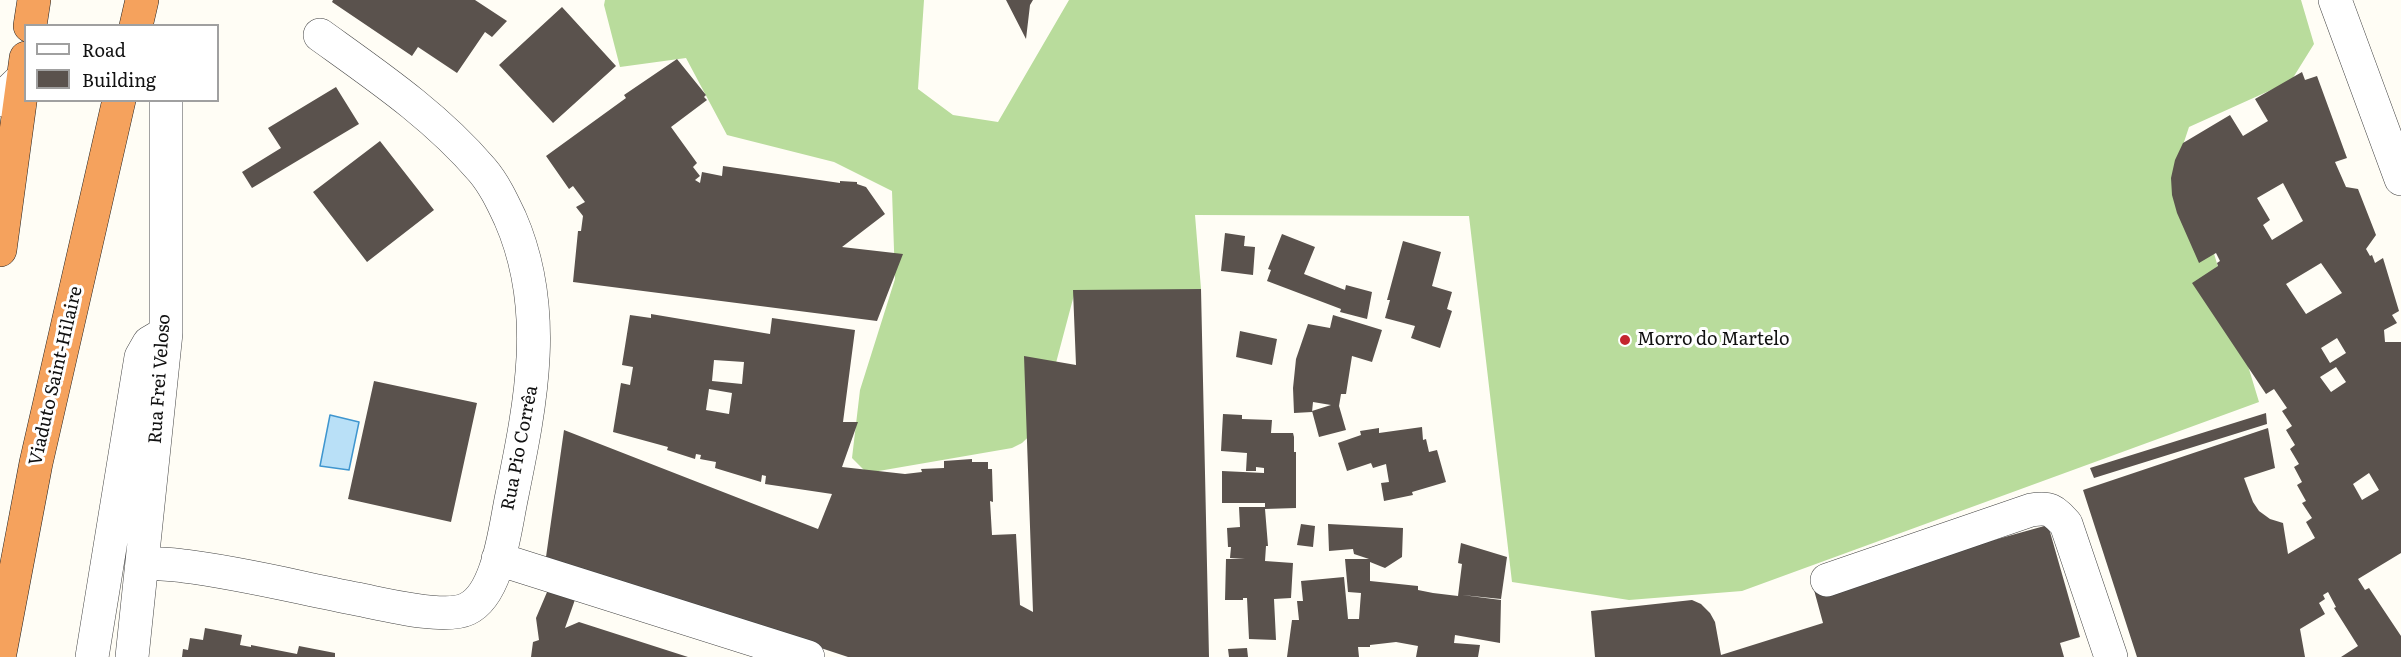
<!DOCTYPE html>
<html>
<head>
<meta charset="utf-8">
<style>
	body { margin:0 }
	#map { position:relative; width:2401px; height:657px; overflow:hidden; background:#fffdf5; font-family:Literata,serif }
	canvas { display:block }
	.legend { position:absolute; left:24px; top:24px; width:195px; height:78px; box-sizing:border-box; background:#fff; border:2px solid #a0a0a0; margin:0; padding:8px 10px; list-style:none; font-size:18px; color:#111 }
	.legend li { display:flex; align-items:center; gap:12px; height:30px }
	.legend b { width:30px; border:2px solid #a0a0a0 }
</style>
</head>
<body>
<div id="map">
<canvas width="2401" height="657"></canvas>
<ul class="legend">
<li><b style="height:8px;background:#fff"></b>Road</li>
<li><b style="height:16px;background:#5a524d"></b>Building</li>
</ul>
</div>
<script>
const ctx = document.querySelector('canvas').getContext('2d');
ctx.lineJoin = 'round';
function fill(path, color) { ctx.fillStyle = color; ctx.fill(path, 'evenodd'); }
function stroke(path, color, width, dash) { ctx.strokeStyle = color; ctx.lineWidth = width; ctx.lineCap = dash ? 'butt' : 'round'; ctx.setLineDash(dash || []); ctx.stroke(path); }
function write(font, color, halo, rows, align = 'center') {
  ctx.font = font + ' Literata,serif'; ctx.lineWidth = 6; ctx.setLineDash([]); ctx.textBaseline = 'middle'; ctx.strokeStyle = halo; ctx.fillStyle = color; for (const [text, x, y, turn = 0] of rows) {
    ctx.save(); ctx.translate(x, y); ctx.rotate((+turn || 0) * Math.PI / 180); ctx.textAlign = isNaN(turn) ? turn : align; if (halo) ctx.strokeText(text, 0, 0); ctx.fillText(text, 0, 0); ctx.restore();
  }
}
fill(new Path2D(`
	M605,0h319l-6,89 35,26 45,7 71,-122h1232l13,44 -23,37 -102,46 -7,21 77,254 -517,189 -113,9 -117,-18 -43,-366 -274,-1 6,74 -127,6 -35,132 -17,16 -10,5 -145,25 -15,-15 8,-68 35,-111 -3,-88 -58,-29 -107,-27 -41,-77 -66,9 -16,-62z`), '#b9dc9c');
const water = new Path2D(`
	M330,415l29,7 -10,48 -29,-4z`);
fill(water, '#b9e0f7');
stroke(water, '#3f96cf', 1.5);
fill(new Path2D(`
	M333,0h142l32,21 -15,16 -7,-5 -28,41 -39,-26 -6,9 -80,-54z
	M1006,0h27l-3,5 -4,34z
	M562,7l54,59 -63,57 -54,-58z
	M677,59l29,36 -2,2 3,3 -36,27 26,36 -4,4 7,9 -5,4 5,3 2,-11 20,4 1,-10 117,17v-2l17,1v2l9,3 19,27 -43,33 61,7 -26,67 -304,-39 5,-51h3l2,-15 -7,-9 9,-5 -12,-16 -4,3 -23,-33 80,-58 -2,-3z
	M2302,72l3,8 12,-4 30,82 -12,4 11,25 12,2 18,46 -10,14 4,7 2,-1 3,8 8,-5 16,53 -7,4 5,8 -13,7 1,12h16v211l-43,26 7,11 4,-2 32,48v21h-60l17,-11 -24,-38 2,-1 -8,-15 -5,3 2,4 -6,4 6,11 -25,15 5,28h-168l-54,-167 185,-62 7,40 -31,10 9,24 6,9 11,8 13,4 5,31 27,-16 -9,-16 6,-4 -10,-15 4,-2 -9,-16 5,-3 -8,-15 5,-3 -9,-15 5,-4 -9,-15 6,-4 -10,-15 5,-3 -13,-19 -8,5 -74,-111 26,-17 -1,-3 3,-2 -4,-8 -17,10 -22,-50 -5,-18 -1,-17 4,-18 8,-17 47,-28 13,21 25,-15 -13,-22zM2283,183l20,38 -31,19 -9,-15 7,-5 -13,-22zM2321,263l21,30 -36,21 -20,-30zM2337,338l9,15 -16,10 -9,-15zM2336,367l10,15 -15,10 -11,-15zM2369,473l10,17 -17,10 -9,-16z
	M336,87l23,37 -107,64 -10,-16 39,-24 -13,-20z
	M380,141l54,69 -67,52 -54,-70z
	M1225,233l20,3 -1,10 11,1 -2,28 -32,-4z
	M1282,234l33,13 -11,27 41,16 1,-5 26,7 -5,27 -27,-7 1,-3 -74,-28 4,-11 -3,-1z
	M1403,241l38,11 -9,34 20,6 -5,17 5,2 -12,37 -29,-10 4,-12 -30,-8 5,-18h-3z
	M1201,289l8,368h-361l-302,-100 18,-127 254,99 14,-35 -67,-10 1,-8 -4,-1 -1,7 -46,-14 1,-6 -16,-3 1,-4 -5,-1 -1,5 -28,-9 1,-3 -55,-15 8,-49 9,2 3,-18 -11,-2 8,-50 21,3v-4l119,20 2,-16 83,12 -12,92h15l-16,45 63,7 17,-2 -1,-3 23,-1v-7l28,-2v3h16v7h4l1,33 -3,-1 2,34 24,-1 4,71 13,7 -9,-256 52,9 -3,-75zM714,360l30,2 -2,22 -30,-3zM709,389l23,4 -3,21 -23,-4z
	M1333,315l49,15 -10,32 -20,-6 -6,38h-5l-2,12 7,24 -27,7 -7,-26 19,-6 -18,-3 -1,10 -18,1 -1,-25 3,-29 12,-35 22,4z
	M1240,331l37,8 -5,26 -36,-8z
	M374,381l103,22 -26,119 -103,-23z
	M2266,413l1,11 -173,54 -4,-10z
	M1223,414l19,1v4l30,1 -1,13h22l1,4v15h2v56l-31,1 3,37h-2l-1,15 28,2 -2,35 -17,1 2,41 -27,-1 -2,-41h-4v2h-18l1,-41h19l-15,-1 1,-11h-3l-1,-19 13,-1 -1,-20h26v-4h-43v-32l42,2v-5l-8,-1v4h-10l1,-18 -26,-2z
	M1422,427l1,13 3,-1 3,13 8,-2 9,32 -34,10 1,3 -29,6 -3,-18 8,-1 -3,-18 -13,4 -2,-5 -24,8 -9,-28 23,-8 -1,-4 19,-3v5z
	M1301,524l14,2 -2,21 -16,-2z
	M1328,524l75,4 -1,29 -17,11 -15,-6v19l48,5v4l15,3 25,3 4,-32 -4,-1 3,-20 46,14 -6,42 -39,-4 39,5 -1,43 -45,-8 -1,8 26,2 -2,12h-62l2,-11 -22,-4 -26,3v2h-12l1,10h-72l5,-37h7l-2,-19h6l-2,-20 43,-4 4,42h11l2,-26 -13,-1 -3,-33h24l-15,-5 -1,-5 -24,2z
	M2048,525l32,112 -20,6 4,14h-469l-4,-46 101,-11 9,4 9,9 5,9 6,33 102,-32 -9,-33z
	M550,585l27,9 -12,34 14,-6 109,35h-157l2,-15 6,-2 -3,-22z
	M205,628l37,7 -2,10 11,2v-2l46,9 2,-8 36,7v4h-153l1,-8 5,1 2,-12 13,2z
	M1247,648l1,9h-19l-1,-8z`), '#5a524d');
const minor = new Path2D(`
	M2335,0l66,179
	M0,100l22,-21
	M498,559l310,98
	M144,563c13,1 27,1 40,3 58,7 116,22 173,33 26,5 87,21 110,10 32,-15 38,-82 45,-114 19,-93 38,-186 -2,-277 -8,-17 -16,-34 -28,-48 -46,-54 -105,-94 -162,-135
	M1827,580l204,-70c19,-3 22,0 35,14l45,133
	M92,657l49,-300 8,-14 17,-10
	M132,657l34,-324v-233`);
const highway = new Path2D(`
	M30,26l4,-26
	M136,26l6,-26
	M0,250l26,-192
	M0,653l36,-190 83,-363`);
stroke(minor, '#444', 34);
stroke(highway, '#222', 34);
stroke(minor, '#fff', 33);
stroke(highway, '#f5a25d', 33);
for (const [x, y, r, color] of [
	[1625,340,6,"#c4262e"]
]) { const dot = new Path2D(); dot.arc(x, y, r, 0, 2 * Math.PI); ctx.fillStyle = color; ctx.fill(dot); stroke(dot, '#fff', 2); }
write('18px', '#111', '#fff', [
	["Morro do Martelo",1637,340]
], 'left');
write('18px', '#111', '#fff', [
	["Viaduto Saint-Hilaire",56,376,-77],
	["Rua Frei Veloso",160,379,-86],
	["Rua Pio Corrêa",520,448,-79]
]);
</script>
</body>
</html>
